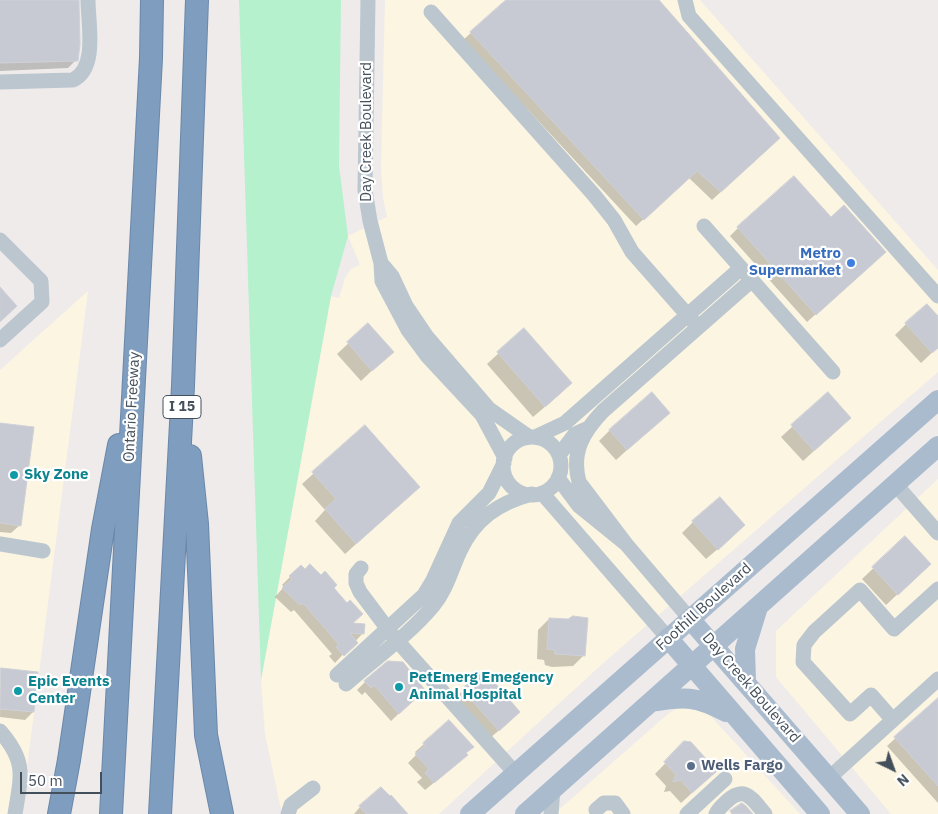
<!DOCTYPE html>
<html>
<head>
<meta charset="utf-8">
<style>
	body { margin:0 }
	#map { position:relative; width:938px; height:814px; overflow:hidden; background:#efebeb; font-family:"IBM Plex Sans",sans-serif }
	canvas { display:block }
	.north { position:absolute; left:868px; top:744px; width:50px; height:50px; -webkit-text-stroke:4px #fff; paint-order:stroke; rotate:138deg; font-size:14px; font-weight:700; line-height:20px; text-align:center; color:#434f5a }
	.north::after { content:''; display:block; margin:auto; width:18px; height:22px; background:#434f5a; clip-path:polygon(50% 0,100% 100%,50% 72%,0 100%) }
	.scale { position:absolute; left:20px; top:772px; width:82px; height:22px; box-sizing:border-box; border:2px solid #434f5a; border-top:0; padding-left:6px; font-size:15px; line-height:18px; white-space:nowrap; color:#434f5a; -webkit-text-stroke:4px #fff; paint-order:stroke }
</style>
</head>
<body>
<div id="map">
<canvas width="938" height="814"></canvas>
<div class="north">N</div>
<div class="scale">50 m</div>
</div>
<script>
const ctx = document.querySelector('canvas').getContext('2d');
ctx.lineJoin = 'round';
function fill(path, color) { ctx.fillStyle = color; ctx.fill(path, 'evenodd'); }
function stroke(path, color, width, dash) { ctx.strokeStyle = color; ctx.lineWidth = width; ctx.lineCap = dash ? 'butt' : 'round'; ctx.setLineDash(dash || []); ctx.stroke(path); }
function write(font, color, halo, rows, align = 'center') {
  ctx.font = font + ' "IBM Plex Sans",sans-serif'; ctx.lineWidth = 4.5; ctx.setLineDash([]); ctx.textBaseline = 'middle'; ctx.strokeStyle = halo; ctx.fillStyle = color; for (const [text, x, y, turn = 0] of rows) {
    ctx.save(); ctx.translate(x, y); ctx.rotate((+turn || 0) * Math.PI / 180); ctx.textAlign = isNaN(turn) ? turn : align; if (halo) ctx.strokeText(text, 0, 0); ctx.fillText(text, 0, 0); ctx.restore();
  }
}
fill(new Path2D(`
	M385,0h315l238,270v102l-337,293 -162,149h-157l-17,-80 -4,-54 70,-384 8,2 6,-20 6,-9 9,-4 -12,-29 39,-19 -4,-19 -2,-32z
	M88,291l-67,523h-21v-444z
	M938,479v335h-47l-115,-137v-46z
	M679,708l27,3 94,103h-246l115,-101z`), '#fcf5e1');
fill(new Path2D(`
	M239,0h102l-2,166 9,70 -17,60 -70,384z`), '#b5f1cd');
fill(new Path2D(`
	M0,0h77l-1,60 -8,8 -68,3z
	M508,0h149l114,146 -59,54 -23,-22 -53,48 -173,-186z
	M830,219l46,41 -69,62 -77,-86 8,-8z
	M938,318v29l-17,16 -26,-28 11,-11z
	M368,325l13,37 -20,19 -24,-27z
	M524,330l36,64 -27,23 -46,-53z
	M828,394l11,34 -36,33 -22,-24z
	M657,423l-41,37 -17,-19 11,-11z
	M0,424l20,101 -9,8 -11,-1z
	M365,427l43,70 -63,57 -30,-33 10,-11 -23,-26z
	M693,522l40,14 -27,23 -24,-26z
	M905,538l14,36 -33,31 -24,-26z
	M290,577l42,11 19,36 12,9 -28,30 -6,-7 3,-2 -38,-44 -3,2 -16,-15 9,-10 -2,-2z
	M549,619l35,36 -11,11 -21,1 -7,-2 -1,-5 -7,-1 1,-29z
	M1,669l32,43 -8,8 -25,-3z
	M483,672l28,48 -21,18 -35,-40z
	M365,682l50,16 -24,23 -26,-29 -3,3 -5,-5z
	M938,699v104l-51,-57z
	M449,722l16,32 -7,9 -33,27 -8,-8 5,-4 -14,-15 9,-9 -2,-2z
	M685,743l20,38 -24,22 -11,-12 -6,1 2,-6 -11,-12z
	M360,807l46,7h-52z`), '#0003');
const building = new Path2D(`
	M0,0h79l1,44 -2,17 -78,2z
	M506,0h153l121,138 -59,54 -24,-21 -53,49 -174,-188z
	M794,176l37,41 13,-12 42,47 -70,63 -79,-88z
	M0,287l17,19 -17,16z
	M927,304l11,12v32l-6,5 -27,-30z
	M368,323l26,29 -22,19 -25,-29z
	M524,328l48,55 -27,24 -48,-55z
	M652,392l18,21 -43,37 -18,-20z
	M828,392l23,26 -37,33 -23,-26z
	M0,423l34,4 -13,99 -21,-3z
	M365,425l55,62 -64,57 -31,-35 11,-10 -24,-27z
	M720,497l25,28 -27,25 -26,-29z
	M905,536l26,28 -33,31 -26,-28z
	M310,564l11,11 4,-4 12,14 -3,3 13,15 3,-3 13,14 -10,9 12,1 -1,10 -14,-1 8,10 -14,13 -8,-9 3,-2 -3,-4 -33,-38 -3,2 -18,-17 10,-9 -3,-3 12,-11 4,4z
	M573,616l15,2 -3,38 -30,-2v-4l-8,-1 2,-31 19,1z
	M388,661l15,1 22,28 -26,24 -25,-29 -3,3 -7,-7z
	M1,668l37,4 -4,40 -34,-3z
	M484,670l36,42 -21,19 -37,-42z
	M938,698v88l-44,-49z
	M449,720l25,27 -8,6 2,2 -34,28 -9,-10 4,-4 -14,-15 10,-8 -2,-3z
	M684,741l7,1 26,29 -25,22 -11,-13 -8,2 3,-7 -12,-13z
	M381,787l9,9 1,-1 17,19h-42l-7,-8z
	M742,803l4,3 7,8h-21l-2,-3z`);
fill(building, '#c7cad2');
stroke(building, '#cfd1d8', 1);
const highway = new Path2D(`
	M190,456l7,68 9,211 16,79
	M59,814l10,-54 34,-231 16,-84
	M111,814l40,-756 1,-58
	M160,814l23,-428 14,-386`);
stroke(highway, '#6b88aa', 24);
stroke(new Path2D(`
	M368,0l-3,190 5,31 11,42 1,18 26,49 20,27 54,58 23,43
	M685,0l4,16 249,280
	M431,12l163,183 20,25 18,32 66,75
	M0,82l73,-2c25,-12 15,-56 15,-80
	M704,226l129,146
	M0,240l41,41 1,21 -42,38
	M381,263l11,13 14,30 21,31 62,72 40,28
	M535,437l30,-14 176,-155
	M503 466a29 29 0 1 1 58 0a29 29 0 1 1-58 0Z
	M559,455l16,-21 11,-5
	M558,478l21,28 47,38 64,75
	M896,485l42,48
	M542,493l126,145
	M0,544l43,7
	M626,544l-47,-62c-8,-30 4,-50 24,-71l149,-131
	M361,568l-5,6v9l4,9 33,44 123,138
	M337,675l87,-80 8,-13 27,-59 30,-30 15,-30
	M346,684c29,-26 62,-48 87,-78 14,-17 18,-36 27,-55 15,-32 38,-48 72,-57
	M892,719l-21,-24 -21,19 -47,-52 1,-17 10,-13 46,-42 34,39 44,-40
	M0,731c27,31 21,45 15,83
	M829,778l109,-99
	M596,810l8,-7h11l8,11
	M288,814l3,-9 22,-17
	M551,814l2,-25
	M687,814l38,-35
	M716,814c2,-5 6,-8 10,-12 19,-18 26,-3 39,12`), '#bbc6cf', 15);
stroke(new Path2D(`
	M690,619l170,195
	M668,638l152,176
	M746,681l-1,-32 13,-42
	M651,702c33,-6 45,-6 75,10
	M470,814l468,-414
	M525,814l413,-368`), '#a9bbcd', 20);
stroke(highway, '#7f9dbe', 22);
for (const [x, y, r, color] of [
	[851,263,5,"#3f7fe0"],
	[14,475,5,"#0f9aa8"],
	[399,687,5,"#0f9aa8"],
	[18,691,5,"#0f9aa8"],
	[691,766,5,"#5c6f8a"]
]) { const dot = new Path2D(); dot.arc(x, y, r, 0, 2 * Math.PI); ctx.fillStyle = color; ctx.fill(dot); stroke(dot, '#fff', 2); }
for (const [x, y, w] of [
	[182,407,38]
]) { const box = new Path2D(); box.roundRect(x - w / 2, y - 11.5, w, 23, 4); ctx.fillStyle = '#fff'; ctx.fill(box); stroke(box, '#434f5a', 1); }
write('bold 14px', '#434f5a', null, [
	["I 15",182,407]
]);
write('15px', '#434f5a', '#fff', [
	["Day Creek Boulevard",367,132,-90],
	["Ontario Freeway",132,407,-87],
	["Foothill Boulevard",704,607,-42],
	["Day Creek Boulevard",751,688,49]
]);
write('bold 15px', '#366cbe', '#fff', [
	["Metro",841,254],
	["Supermarket",841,271]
], 'right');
write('bold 15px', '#0d838f', '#fff', [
	["Sky Zone",24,475],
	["PetEmerg Emegency",409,678],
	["Animal Hospital",409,695],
	["Epic Events",28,682],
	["Center",28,699]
], 'left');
write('bold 15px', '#4e5e75', '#fff', [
	["Wells Fargo",701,766]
], 'left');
</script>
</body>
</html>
